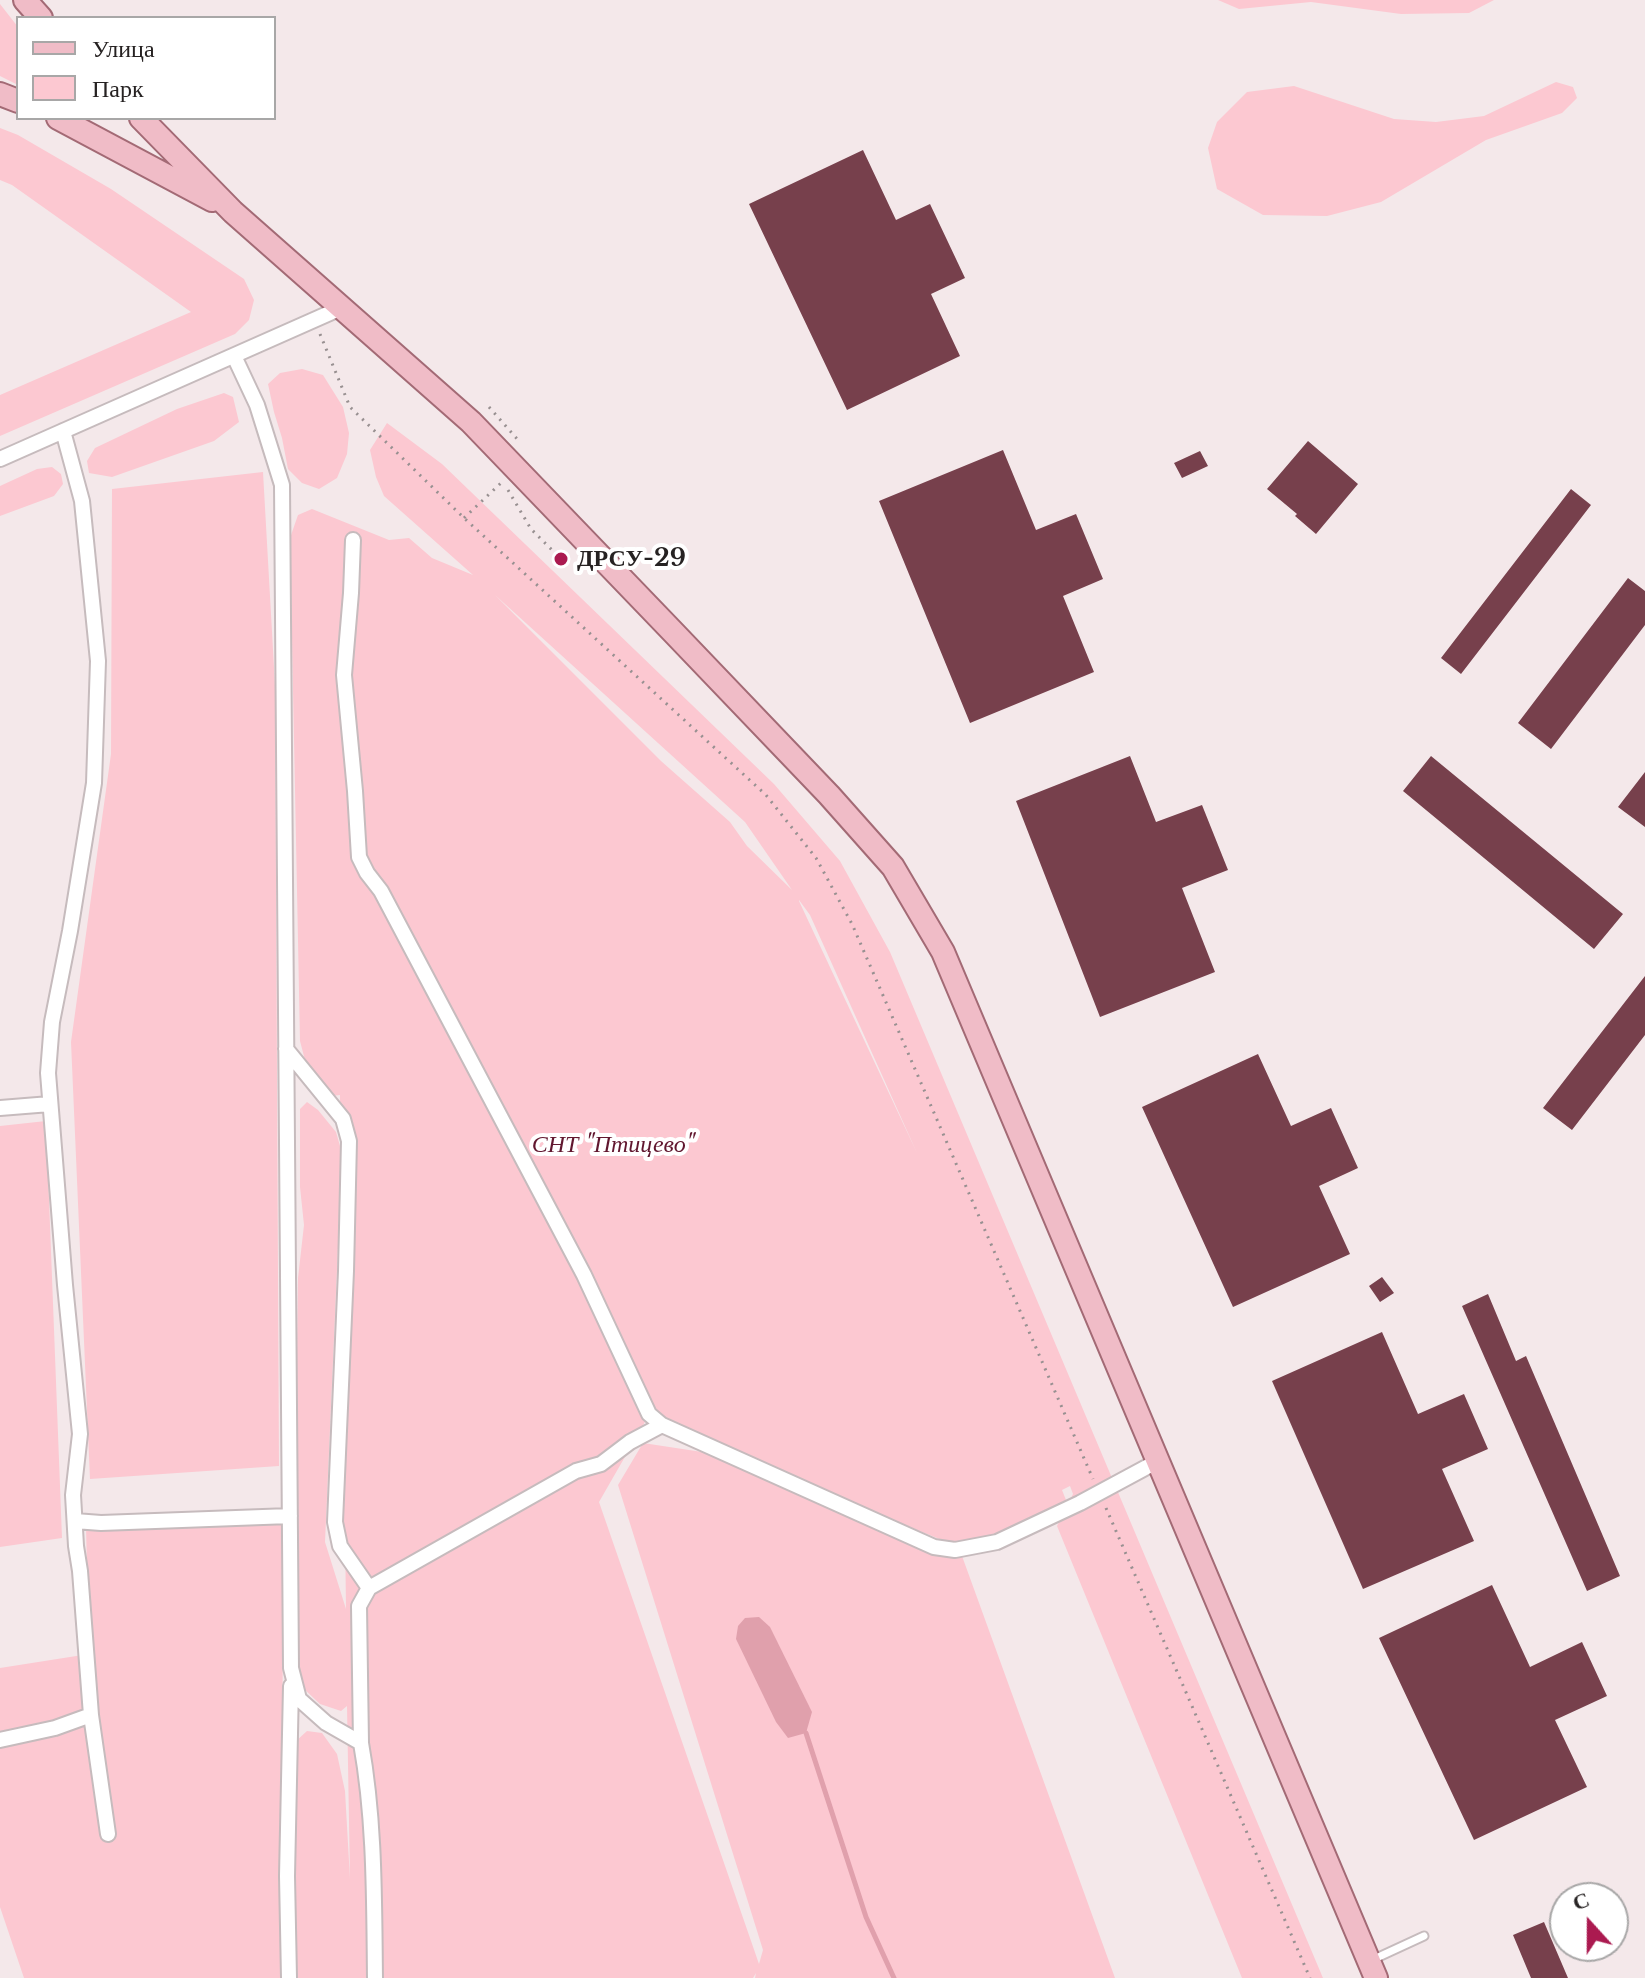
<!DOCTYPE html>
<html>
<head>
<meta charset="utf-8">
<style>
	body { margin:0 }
	#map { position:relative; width:1645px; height:1978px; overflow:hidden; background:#f4e8ea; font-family:"Libre Baskerville",serif }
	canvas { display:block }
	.legend { position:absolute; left:16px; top:16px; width:260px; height:104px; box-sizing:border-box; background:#fff; border:2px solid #a8a7a7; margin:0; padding:10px 14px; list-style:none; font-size:24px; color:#262222 }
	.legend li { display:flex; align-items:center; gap:16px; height:40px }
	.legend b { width:40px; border:2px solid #a8a7a7 }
	.north { position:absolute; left:1549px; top:1882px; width:80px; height:80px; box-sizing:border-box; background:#fff; border:2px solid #a8a7a7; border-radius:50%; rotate:339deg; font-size:22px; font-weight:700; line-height:32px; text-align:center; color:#262222 }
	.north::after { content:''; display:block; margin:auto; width:28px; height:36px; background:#ab1a50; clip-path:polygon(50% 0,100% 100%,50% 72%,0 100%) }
</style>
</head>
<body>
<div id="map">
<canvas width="1645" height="1978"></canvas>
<ul class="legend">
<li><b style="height:10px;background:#f0bcc7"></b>Улица</li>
<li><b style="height:22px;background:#fcc8d1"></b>Парк</li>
</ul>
<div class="north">С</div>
</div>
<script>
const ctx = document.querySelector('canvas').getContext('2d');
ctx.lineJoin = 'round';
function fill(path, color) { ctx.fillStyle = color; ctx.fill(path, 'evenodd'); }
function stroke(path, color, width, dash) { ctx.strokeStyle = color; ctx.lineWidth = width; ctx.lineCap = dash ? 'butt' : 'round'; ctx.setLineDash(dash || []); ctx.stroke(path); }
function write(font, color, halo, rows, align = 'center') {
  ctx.font = font + ' "Libre Baskerville",serif'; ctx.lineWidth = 8; ctx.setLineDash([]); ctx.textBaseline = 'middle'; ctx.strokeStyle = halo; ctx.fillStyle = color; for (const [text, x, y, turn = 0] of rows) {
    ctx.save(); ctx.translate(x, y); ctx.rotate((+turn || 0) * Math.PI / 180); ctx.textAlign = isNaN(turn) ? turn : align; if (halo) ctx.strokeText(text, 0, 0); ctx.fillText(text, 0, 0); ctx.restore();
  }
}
fill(new Path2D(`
	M1218,0h276l-25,13 -68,1 -90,-12 -72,7z
	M0,4l18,23v58l-18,-9z
	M1556,82l17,5 4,11 -15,15 -76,27 -105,62 -54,14 -64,-1 -46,-26 -9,-41 9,-26 30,-30 47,-6 100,33 42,3 48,-6z
	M0,128l18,7 93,54 133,90 10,21 -5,20 -14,14 -235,102v-41l191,-83 -179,-127 -12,-5z
	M302,369l21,6 20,32 6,26 -2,21 -10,24 -18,11 -17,-6 -14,-14 -6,-31 -8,-26 -6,-28 12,-11z
	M224,393l9,4 6,25 -25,19 -102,36 -23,-4 -2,-12 8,-13 82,-39z
	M387,423l55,41 332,320 66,77 50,91 433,1026h-81l-185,-452 16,-32 -3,-8 -8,4 4,10 -72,39 -40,6 -166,-68 174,79 153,422h-360l1,-5 -3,5h-459l1,-236 12,-11 15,2 15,21 8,37 5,88 -3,-173 -6,5 -21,-7 -18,-17 -3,-23 -4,-169 3,-217 6,-53 -4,-38v-78l7,-7 11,8 18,22 4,14v-51l-8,1 -26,-32 -6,-23 -10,-503 8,-23 14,-6 77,31 20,-2 23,20 41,17 -89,-79 -8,-19 -6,-27zM495,595l250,227 47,68 -45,-44 -17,-24 -69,-61zM799,900l11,15 107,238 -118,-252zM340,1201l5,289 -3,39 3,2 1,78 -21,-67zM649,1415l86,42 -92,-14 -25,42 145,465 -4,14 -160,-462z
	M52,467l9,7 2,10 -9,12 -54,20v-30l37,-17z
	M263,472l12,213 4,781 -189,13 -19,-437 40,-288 1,-265z
	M46,1121l16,417 -62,9v-421z
	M284,1519l-4,459h-256l-24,-71v-239l89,-14 -3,-128z`), '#fcc8d1');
fill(new Path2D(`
	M759,1617l11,10 42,85 -6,21 -18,5 -12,-16 -40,-83 2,-13 7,-8z`), '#e0a0ac');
stroke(new Path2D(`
	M806,1733l60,184 28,61`), '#e0a0ac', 5);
fill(new Path2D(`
	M863,150l33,70 34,-16 35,74 -34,16 29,62 -113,54 -98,-206z
	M1308,441l50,43 -42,50 -21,-18 2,-2 -30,-25z
	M1003,450l33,80 40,-16 27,65 -40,17 31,76 -124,51 -91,-222z
	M1200,451l8,15 -26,12 -8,-15z
	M1571,489l20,16 -130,169 -20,-16z
	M1628,578l17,13v34l-94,124 -33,-26z
	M1130,756l26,66 46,-17 26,65 -46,18 33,84 -115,45 -84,-216z
	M1431,756l192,158 -29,35 -191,-158z
	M1645,772v55l-27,-20z
	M1645,976v59l-73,95 -29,-22z
	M1258,1054l33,72 40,-18 27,60 -39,18 31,68 -117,53 -91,-200z
	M1382,1277l12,16 -14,9 -11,-16z
	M1488,1294l28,67 10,-5 94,220 -33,15 -125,-285z
	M1382,1332l36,82 46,-20 24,55 -46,20 32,72 -111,48 -91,-208z
	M1492,1585l38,82 52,-25 25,54 -52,24 32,67 -113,53 -95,-202z
	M1544,1922l24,56h-37l-18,-43z`), '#77404c');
const lane = new Path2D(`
	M1372,1960l52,-24`);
const street = new Path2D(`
	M234,356l23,49 25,80 9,1183 8,31 27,24 35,20c14,78 13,156 14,235
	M63,431l19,70 16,160 -4,122 -24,148 -18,91 -4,51 17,212 15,149 -7,61 3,51 4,25 11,144 17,119
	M0,459l341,-151
	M353,540l-2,53 -7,82 11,116 4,66 8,16 14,18 203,384 65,139 13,11 272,122 21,3 42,-8 83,-39 78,-42
	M286,1049l57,70 6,22 -3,130 -11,251 5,24 29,42
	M0,1108l50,-4
	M75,1521l26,2 189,-7
	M0,1740l55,-12 36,-13
	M361,1743l-2,-137 10,-18 207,-117 25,-7 29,-22 32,-17
	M289,1978l-2,-102 4,-190`);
const primary = new Path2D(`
	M25,0l16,18
	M0,94l18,7
	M58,118l154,82
	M141,118l92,94 238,210 203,211 155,162 64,72 50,85 433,1026`);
stroke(lane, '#c6bbbd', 11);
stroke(street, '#c6bbbd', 18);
stroke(primary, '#a36a75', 26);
stroke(new Path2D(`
	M320,334l30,73 114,111 302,277 50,63 36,66 241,555
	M489,407l29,33
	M508,490l23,39 30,30
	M464,518l38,-36
	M1106,1508l204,470`), '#989091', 3, [2, 6]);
stroke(lane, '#fff', 7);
stroke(street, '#fff', 14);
stroke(primary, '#f0bcc7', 22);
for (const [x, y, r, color] of [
	[561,559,8,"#ab1a50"]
]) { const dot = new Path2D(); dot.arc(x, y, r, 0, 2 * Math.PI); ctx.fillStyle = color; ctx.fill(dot); stroke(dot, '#fff', 3); }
write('bold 24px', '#262222', '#fff', [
	["ДРСУ-29",577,559]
], 'left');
write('italic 24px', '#61172f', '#fff', [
	["СНТ \"Птицево\"",613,1145]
]);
</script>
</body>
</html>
